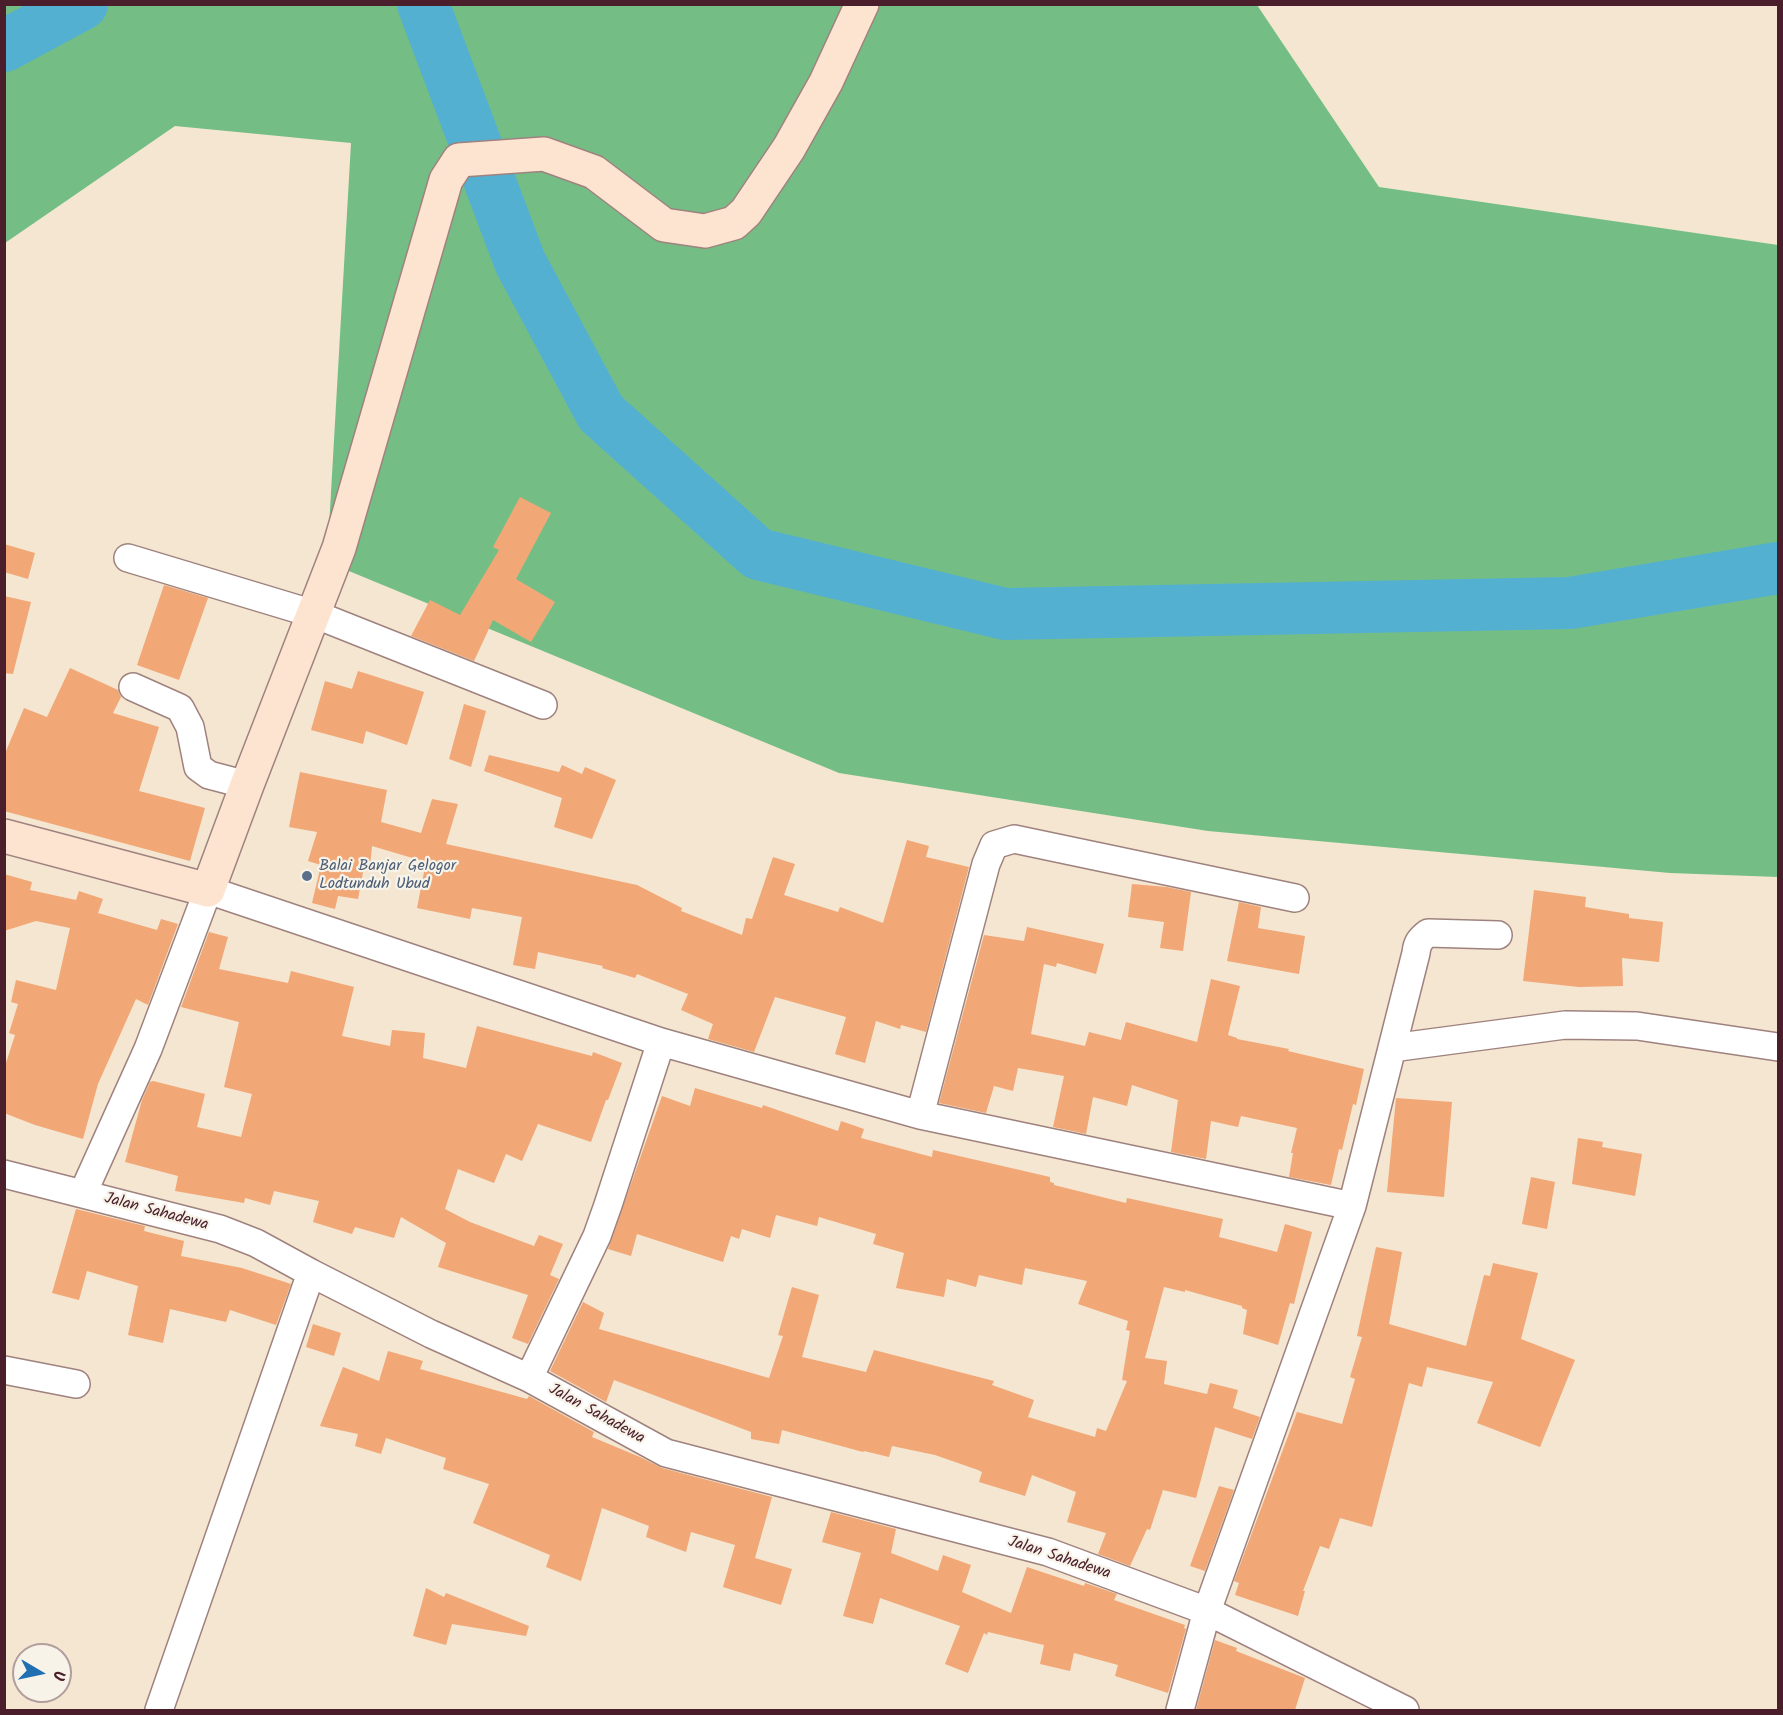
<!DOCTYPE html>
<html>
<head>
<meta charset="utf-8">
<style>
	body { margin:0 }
	#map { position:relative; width:1783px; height:1715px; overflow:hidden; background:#f4e6d1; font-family:Kalam,sans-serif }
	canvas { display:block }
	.frame { position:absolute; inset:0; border:6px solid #4a1f2b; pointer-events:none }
	.north { position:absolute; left:12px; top:1643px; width:60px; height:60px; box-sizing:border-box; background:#f7f3e8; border:2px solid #b29e9c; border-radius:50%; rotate:99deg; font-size:16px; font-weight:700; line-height:24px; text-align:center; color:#4a1f2b }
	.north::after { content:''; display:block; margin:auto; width:21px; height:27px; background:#1f6fb2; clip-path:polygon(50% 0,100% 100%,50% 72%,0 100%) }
</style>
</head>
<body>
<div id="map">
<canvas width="1783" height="1715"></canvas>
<div class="frame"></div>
<div class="north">U</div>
</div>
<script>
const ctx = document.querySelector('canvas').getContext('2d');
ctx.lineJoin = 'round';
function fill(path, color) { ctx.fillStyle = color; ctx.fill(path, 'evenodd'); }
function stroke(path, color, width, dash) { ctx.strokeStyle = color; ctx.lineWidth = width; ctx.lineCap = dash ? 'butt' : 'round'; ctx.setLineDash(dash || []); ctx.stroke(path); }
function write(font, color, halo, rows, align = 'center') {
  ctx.font = font + ' Kalam,sans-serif'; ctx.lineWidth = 4.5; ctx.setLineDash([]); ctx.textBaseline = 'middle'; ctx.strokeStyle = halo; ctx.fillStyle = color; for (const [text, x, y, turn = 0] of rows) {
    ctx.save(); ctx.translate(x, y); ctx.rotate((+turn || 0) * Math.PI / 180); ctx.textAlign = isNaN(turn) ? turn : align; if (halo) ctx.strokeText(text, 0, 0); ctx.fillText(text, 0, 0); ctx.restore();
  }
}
fill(new Path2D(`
	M5,5h1252l122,182 399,58v632l-108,-4 -462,-42 -369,-58 -512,-211 24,-419 -176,-17 -170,117z`), '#74be86');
stroke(new Path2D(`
	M423,4l97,258 81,151 157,141 247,60 565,-11 208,-35
	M4,46l78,-42`), '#53b0d1', 52);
fill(new Path2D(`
	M520,497l31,16 -35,66 39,23 -24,40 -38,-22 -19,41 -63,-25 19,-36 30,15 39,-65 -6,-3z
	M4,544l31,9 -7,26 -24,-7z
	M164,585l44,13 -29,82 -42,-15z
	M4,596l27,6 -18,72 -9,-1z
	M70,668l48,22 3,7 -8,16 46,14 -20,64 66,17 -15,53 -186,-50v-55l20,-48 23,9z
	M358,671l66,21 -17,53 -41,-14 -3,13 -52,-14 14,-49 27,8z
	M464,704l22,7 -15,56 -22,-8z
	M489,755l70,17 3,-7 20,9 3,-7 31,13 -24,59 -38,-12 8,-29 -78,-27z
	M300,772l87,18 -6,32 40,11 11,-34 26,5 -12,40 191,41 45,23 -1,3 61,24 4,-17 6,1 21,-62 22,7 -11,31 54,17 2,-5 43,16 24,-83 22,6 -3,11 43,10 -43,165 -25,-7 -1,4 -24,-8 -11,42 -30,-9 11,-37 -71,-20 -21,55 -46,-13 5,-15 -32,-14 7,-16 -51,-20 -2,4 -33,-10 1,-2 -65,-14 -3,17 -22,-4 9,-48 -50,-9 -2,11 -53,-11 9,-46 -54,-16 -2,21h-6l-6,32 -20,-3 -3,13 -23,-6 9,-38 -13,-4 9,-29 -28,-5z
	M4,874l28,8 -2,8 46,10 3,-9 24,8 -5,14 59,17 4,-11 17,5 -30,81 -12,-6 -38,85 -15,55 -48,-14 -31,-12v-44l11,-34 -6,-2 9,-29 -7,-2 5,-22 40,10 14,-62 -34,-7 -32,10z
	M1132,884l35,3 24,5 -8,59 -23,-3 4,-26 -36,-5z
	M1534,890l52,7 -1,10 44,7v4l34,4 -4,40 -37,-4 1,28 -44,1 -56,-6z
	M1239,902l22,5 -3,21 47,8 -6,38 -72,-13z
	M1027,927l77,17 -8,30 -39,-11 -1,4 -12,-3 -13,70 54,12 4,-14 32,8 5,-18 71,20 14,-63 29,7 -12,49 9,3v1l52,10 -1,2 76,18 -8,36 -3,-1 -11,46 -3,-1 -8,36 -42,-8 4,-24h-2l6,-25 -56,-12 -3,11 -27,-6 -5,38 -35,-7 7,-52 -46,-15 -5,21 -34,-9 -7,37 -33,-7 11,-51 -46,-8 -5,23 -19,-5 -8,27 -47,-10 45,-168 40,6z
	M209,932l19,5 -9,32 69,14 3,-12 63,16 -12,49 48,10 2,-16 33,3 -2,25 43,10 11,-42 115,30 1,-4 29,11 -14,37h-2l-15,42 -53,-18 -16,37 -16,-7 -12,29 -36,-14 -13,40 25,13 64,24 5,-11 24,9 -13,31 9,4 -31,65 -16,-6 16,-43 -90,-28 8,-24 -45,-26 -7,21 -39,-11 -3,7 -39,-12 6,-21 -45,-10 -4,14 -25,-7 -1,5 -69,-12 3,-15 -53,-14 17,-62 8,-18 3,-1 52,13 -8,33 44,10 11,-43 -28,-7 15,-65 -58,-15z
	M695,1088l67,20 1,-3 75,26 3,-10 23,8 -3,9 71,19 1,-7 117,27v5l4,1v2l72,18 1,-5 96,21 -4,18 58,15 8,-28 27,8 -18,72 -4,-1 -12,42 -35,-11 4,-24 -5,-2v-2l-57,-16v2l-21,-5 -19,71 22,3 -3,23 43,10 3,-11 28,7 -5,18 27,9 -8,22 -37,-12 -19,71 -33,-8 -13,40 -3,-1 -17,37 -32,-12 8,-21 -39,-11 9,-30 -44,-17 -7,21 -46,-14 3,-10 -4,-2 -43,-15 -43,-9 -3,11 -25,-6 -1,1 -81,-22 -3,14 -28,-5v-7l-137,-52 -8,22 -56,-31 33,-69 21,11 -5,16 170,49 14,-42 -5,-1 14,-48 27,8 -17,62 64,15 8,-22 120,31 -2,4 42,15 -6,17 67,20 2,-9 9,3 21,-50 -5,-1 8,-49 -4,-1 2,-9 -50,-17 9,-23 -62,-13 -3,17 -43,-10 -3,12 -29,-8 -3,18 -48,-9 8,-35 -31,-9 3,-10 -57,-17 -2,9 -41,-11 -6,23 -28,-9 -3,10 -8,-3 -8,26 -86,-28 -6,22 -23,-7 54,-153 28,10z
	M1396,1098l56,4 -8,95 -57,-5z
	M1578,1138l25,4 -1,5 40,7 -7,42 -63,-12z
	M1531,1177l24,5 -8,47 -25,-5z
	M76,1209l69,17 -1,5 40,10 -3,15 61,12 49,16 -15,41 -46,-15 -4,12 -56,-13 -7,34 -35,-8 10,-49 -51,-15 -8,29 -27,-7z
	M1376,1247l26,5 -13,72 77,22 18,-71 6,1 3,-13 45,10 -17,66 54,21 -35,87 -63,-24 16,-41 -66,-15 -5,20 -13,-4 -37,144 -32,-9 -11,31 -9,-3 -17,45h2l-7,25 -63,-21 4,-12 -5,-2 63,-169 45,12 13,-45 -5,-2 12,-40 -5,-1z
	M313,1324l28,9 -7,23 -28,-9z
	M388,1351l35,10 -3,8 107,30 2,-3 65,36 -2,5 48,20 22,11 110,29 -17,61 37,11 -11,36 -58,-18 12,-42 -44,-13 -5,20 -40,-15 3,-11 -47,-18 -21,73 -35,-14 4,-12 -77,-32 16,-39 -46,-15 3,-11 -60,-20 -5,16 -26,-8 3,-12 -38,-8 23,-59 36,14z
	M1219,1486l15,4 -29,81 -15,-5z
	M831,1512l65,17 -5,24 47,18 5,-16 28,10 -9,27 49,21 16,-46 57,19 1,-3 32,11 -3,6 71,25 -1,3 2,1 -18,64 -53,-17 3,-11 -44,-12 -4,18 -30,-7 4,-19 -56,-13 -1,3 -3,-2 -16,40 -23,-9 15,-38 -80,-28 -7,26 -30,-8 18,-63 -39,-11z
	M426,1588l18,9 2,-4 83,33 -3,10 -74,-12 -6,21 -33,-9z
	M1215,1640l22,8 -1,3 69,27 -10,32h-99z`), '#f1a776');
const street = new Path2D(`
	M128,558l186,56 229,91
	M133,687l47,21 10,19 8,40 11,8 38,10
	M1392,1048l24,-95c1,-10 4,-14 12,-20l70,2
	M920,1115l66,-251 8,-19 20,-6 281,59
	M4,1174l216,55 36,14 55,30 120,61 98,44 137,75 382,99 159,59 198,99
	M83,1193l65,-144 60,-159 453,152 259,73 432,91
	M4,1370l72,14
	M529,1378l68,-142 11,-31 53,-163
	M159,1710l152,-437
	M1180,1710l27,-99 145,-405 40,-158 173,-23 72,1 141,21`);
const secondary = new Path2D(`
	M4,836l204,54 39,-105 92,-237 107,-368 13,-20 85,-6 50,18 70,53 41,6 29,-8 12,-11 43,-64 37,-66 36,-78`);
stroke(street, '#9f827e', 30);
stroke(secondary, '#9f827e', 36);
stroke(street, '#fff', 27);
stroke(secondary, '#fde4d1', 33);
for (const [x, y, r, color] of [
	[307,876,6,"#5c6f8a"]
]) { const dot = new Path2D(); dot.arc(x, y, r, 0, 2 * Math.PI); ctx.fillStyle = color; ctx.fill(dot); stroke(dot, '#f7f3e8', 2); }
write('16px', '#4e5e75', '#f7f3e8', [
	["Balai Banjar Gelogor",319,867],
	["Lodtunduh Ubud",319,885]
], 'left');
write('16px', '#4a1f2b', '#f7f3e8', [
	["Jalan Sahadewa",156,1213,15],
	["Jalan Sahadewa",596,1415,29],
	["Jalan Sahadewa",1059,1559,18]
]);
</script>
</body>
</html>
